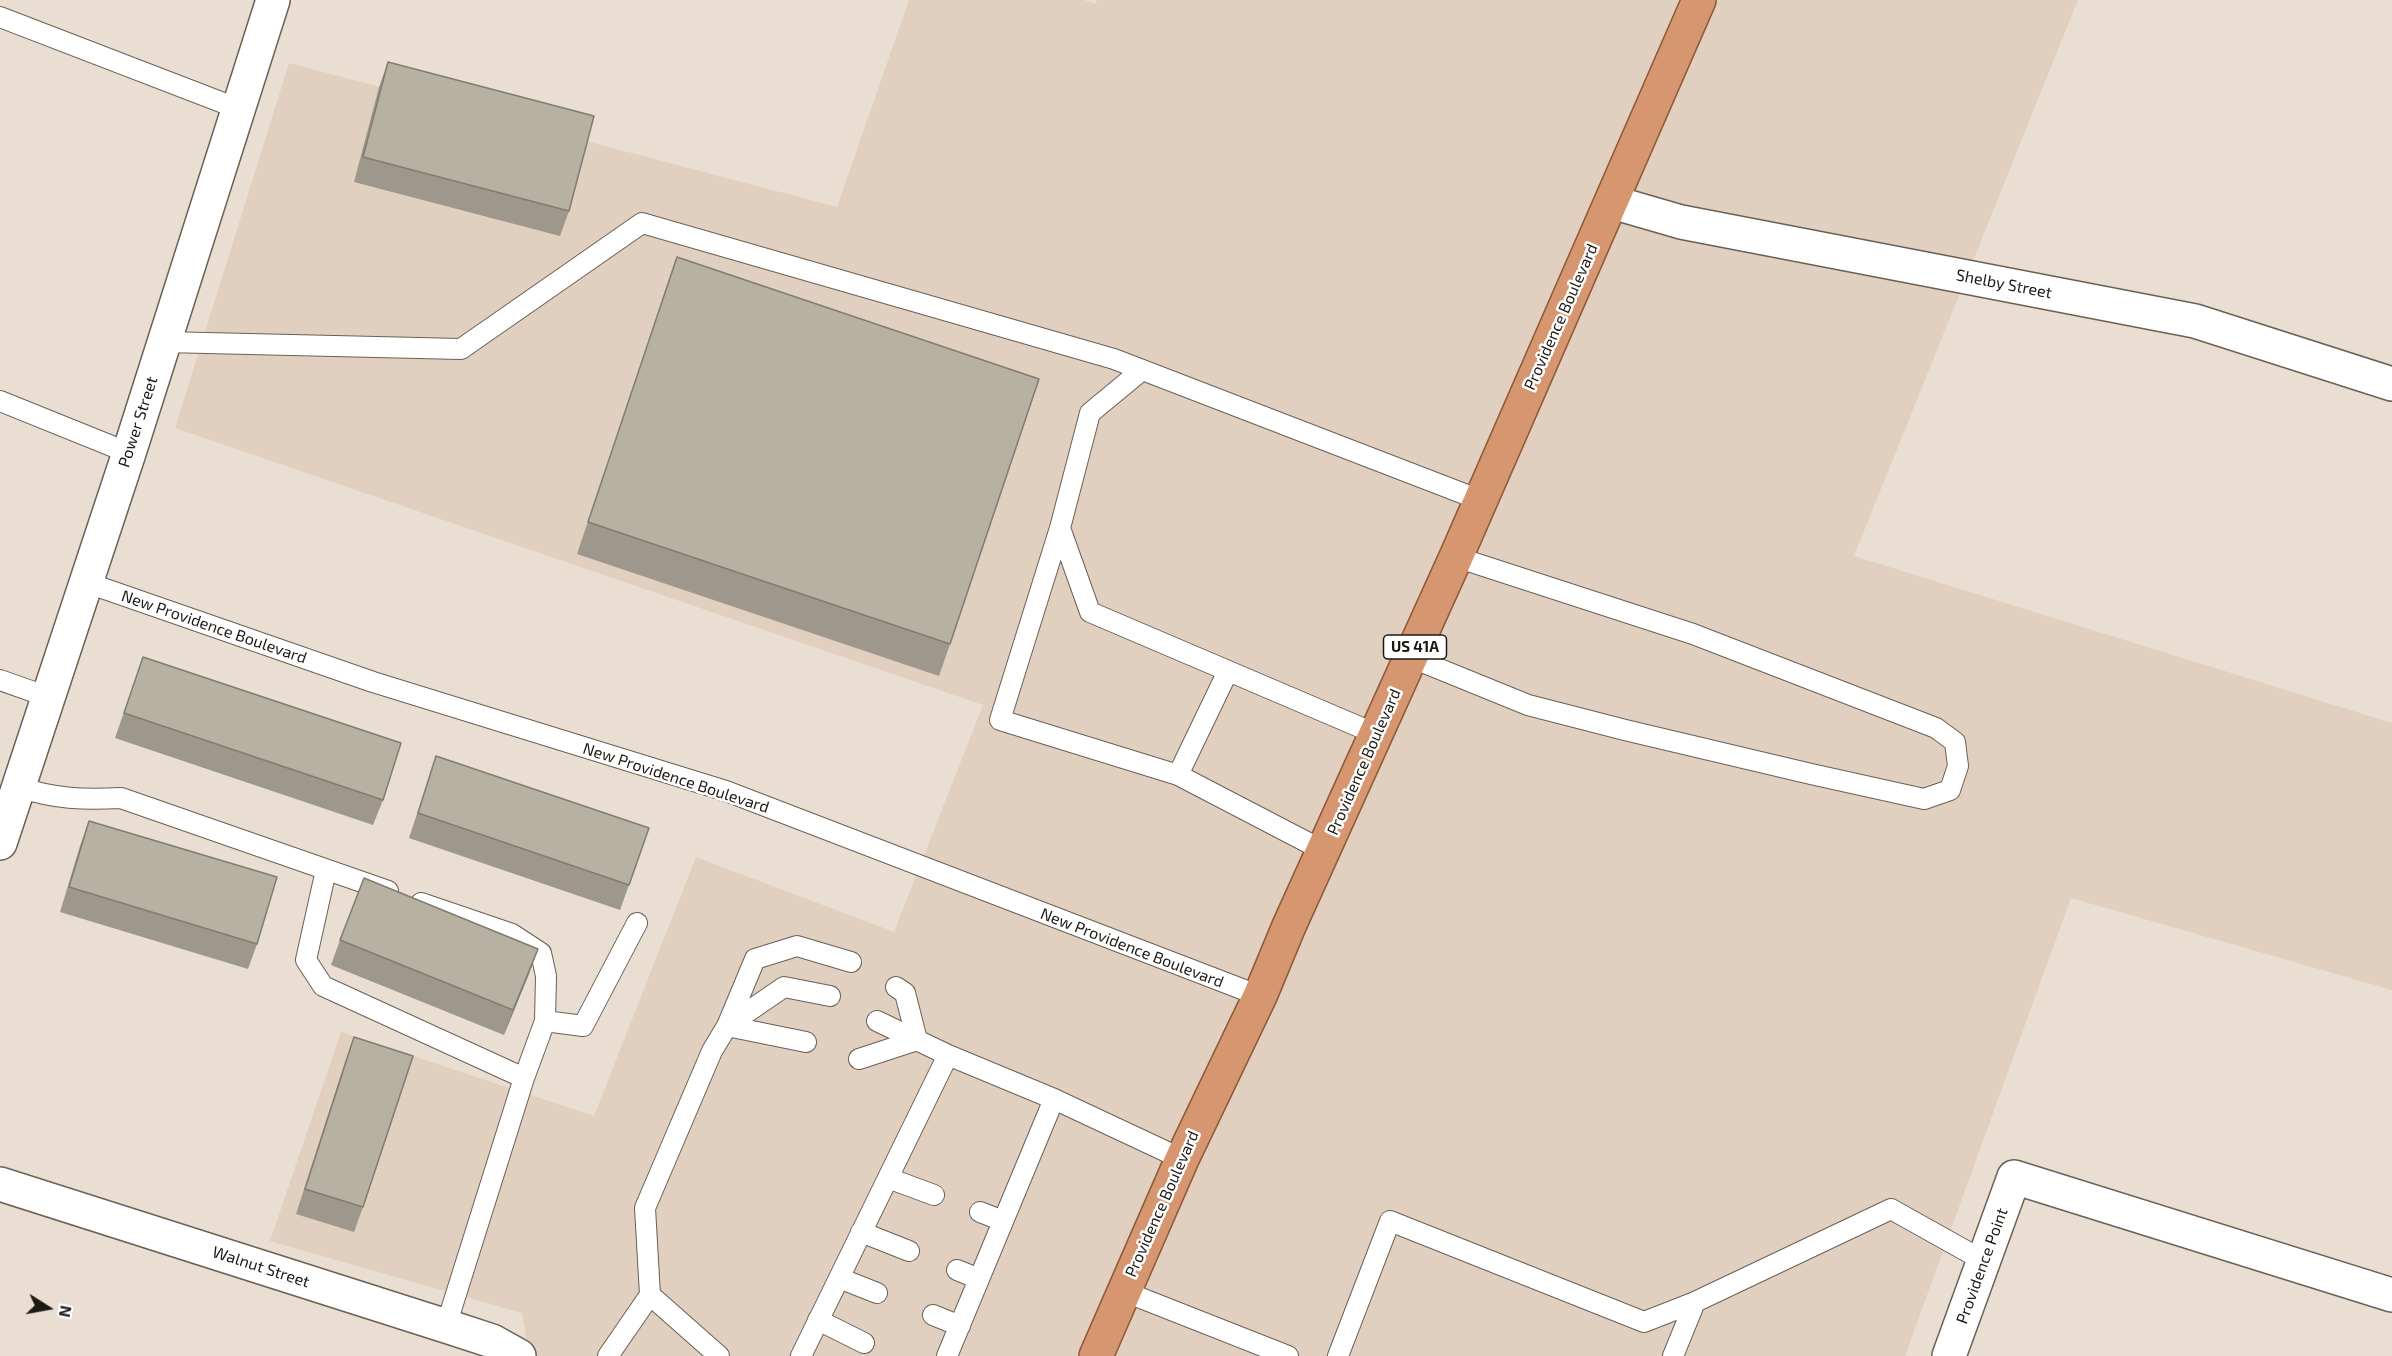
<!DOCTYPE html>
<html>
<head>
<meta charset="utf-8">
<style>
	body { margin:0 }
	#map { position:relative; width:2392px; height:1356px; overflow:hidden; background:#e9ded1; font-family:"Exo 2",sans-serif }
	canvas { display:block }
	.north { position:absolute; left:18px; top:1278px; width:60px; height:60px; -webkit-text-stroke:4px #fff; paint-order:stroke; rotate:101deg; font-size:16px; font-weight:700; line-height:24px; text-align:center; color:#1d1914 }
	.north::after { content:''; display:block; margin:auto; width:21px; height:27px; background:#1d1914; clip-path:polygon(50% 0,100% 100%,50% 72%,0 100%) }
</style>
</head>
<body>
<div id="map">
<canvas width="2392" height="1356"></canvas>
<div class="north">N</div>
</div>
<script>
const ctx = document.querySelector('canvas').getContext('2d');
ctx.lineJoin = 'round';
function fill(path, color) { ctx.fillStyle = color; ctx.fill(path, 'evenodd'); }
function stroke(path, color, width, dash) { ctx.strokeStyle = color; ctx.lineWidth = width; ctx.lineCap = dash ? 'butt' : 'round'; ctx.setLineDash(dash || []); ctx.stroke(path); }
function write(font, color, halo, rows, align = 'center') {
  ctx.font = font + ' "Exo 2",sans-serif'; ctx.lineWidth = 5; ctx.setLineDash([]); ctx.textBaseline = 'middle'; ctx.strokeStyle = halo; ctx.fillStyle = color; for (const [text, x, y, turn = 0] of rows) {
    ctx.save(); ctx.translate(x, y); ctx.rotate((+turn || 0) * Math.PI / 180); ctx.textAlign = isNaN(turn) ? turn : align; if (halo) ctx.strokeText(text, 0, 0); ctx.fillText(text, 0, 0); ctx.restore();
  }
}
fill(new Path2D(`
	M909,0h175l11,4 2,-4h981l-224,556 538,167v267l-321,-92 -166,458h-1376l-7,-43 -252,-72 71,-209 253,84 102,-259 198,75 89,-227 -808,-277 114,-365 548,144z`), '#e1d0bf');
const service = new Path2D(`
	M0,17l239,92
	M164,342l297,7 181,-126 472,136 366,141
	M1142,370l-52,43 -30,115 30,84 286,122
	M0,401l129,52
	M1060,528l-60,192 178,55 146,76
	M85,582l288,100 353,109 534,205
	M1410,657l118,48 97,25 186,44 113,25 26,-9 8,-24 -3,-24 -19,-14 -243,-94 -237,-77
	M0,680l48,17
	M1178,775l50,-104
	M19,787c36,12 64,13 102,11l267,93
	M326,870l-20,90 17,26 201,92
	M421,903l91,31 29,19 5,23 -1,45 -21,57 -78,248
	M545,1021l38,5 54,-103
	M877,1021l71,34
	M806,1042l-79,-16 28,-67 42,-13 54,16
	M859,1059l58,-19 -12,-47 -9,-6
	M888,1178l46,17
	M980,1212l23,9
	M861,1232l48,19
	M957,1270l22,9
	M839,1278l38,15
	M1123,1291l165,65
	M650,1295l-5,-87 67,-157 15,-25 57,-39 46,9
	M933,1315l27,11
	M818,1320l46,23
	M608,1356l42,-61 69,61
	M801,1356l147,-301 106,44 128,60
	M947,1356l107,-257
	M1338,1356l52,-135 254,101 51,-20
	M1673,1356l22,-54 196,-93 93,52`);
const minor = new Path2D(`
	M1612,202l69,20 514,99 197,63
	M0,843l129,-390 144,-453
	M0,1184l446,142 46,15 27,15
	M1949,1356l65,-179 378,118`);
const trunk = new Path2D(`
	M1096,1356l86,-197 78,-163 29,-70 167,-369 243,-557`);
stroke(service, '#6a6055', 22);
stroke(minor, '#6a6055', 36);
stroke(trunk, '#8e5938', 36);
stroke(service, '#fff', 20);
stroke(minor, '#fff', 33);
stroke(trunk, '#d6966f', 33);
fill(new Path2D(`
	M388,62l181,149 -9,25 -206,-54 25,-95z
	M677,257l273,387 -11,32 -362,-122z
	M143,657l240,143 -10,25 -258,-87z
	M436,756l193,129 -9,25 -211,-72z
	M89,821l168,123 -9,25 -188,-57 20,-66z
	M340,940l198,9 -34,86 -173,-70z
	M354,1037l9,170 -9,25 -58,-18 49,-152z`), '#9d988b');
fill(new Path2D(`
	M538,949l-9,25 -25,61 9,-25z`), '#807c71');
const building = new Path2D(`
	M388,62l206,54 -25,95 -206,-54z
	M677,257l362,122 -89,265 -362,-122z
	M143,657l258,86 -18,57 -259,-87z
	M436,756l213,72 -20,57 -211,-72z
	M89,821l188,56 -20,67 -188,-57z
	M364,878l174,71 -25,61 -173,-70z
	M354,1037l59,19 -50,151 -58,-18z`);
fill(building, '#b7b1a2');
stroke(building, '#807c71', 1.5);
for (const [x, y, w] of [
	[1415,647,63]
]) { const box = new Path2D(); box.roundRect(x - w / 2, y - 12, w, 24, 4.5); ctx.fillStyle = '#fff'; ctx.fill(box); stroke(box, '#1d1914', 1.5); }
write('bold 15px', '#1d1914', null, [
	["US 41A",1415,647]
]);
write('16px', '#1d1914', '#fff', [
	["Shelby Street",2004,284,11],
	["Providence Boulevard",1561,317,-66],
	["Power Street",138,422,-72],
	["New Providence Boulevard",214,627,19],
	["Providence Boulevard",1364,762,-66],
	["New Providence Boulevard",676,778,18],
	["New Providence Boulevard",1132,948,21],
	["Providence Boulevard",1162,1204,-66],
	["Providence Point",1982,1266,-70],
	["Walnut Street",261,1267,18]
]);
</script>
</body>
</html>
